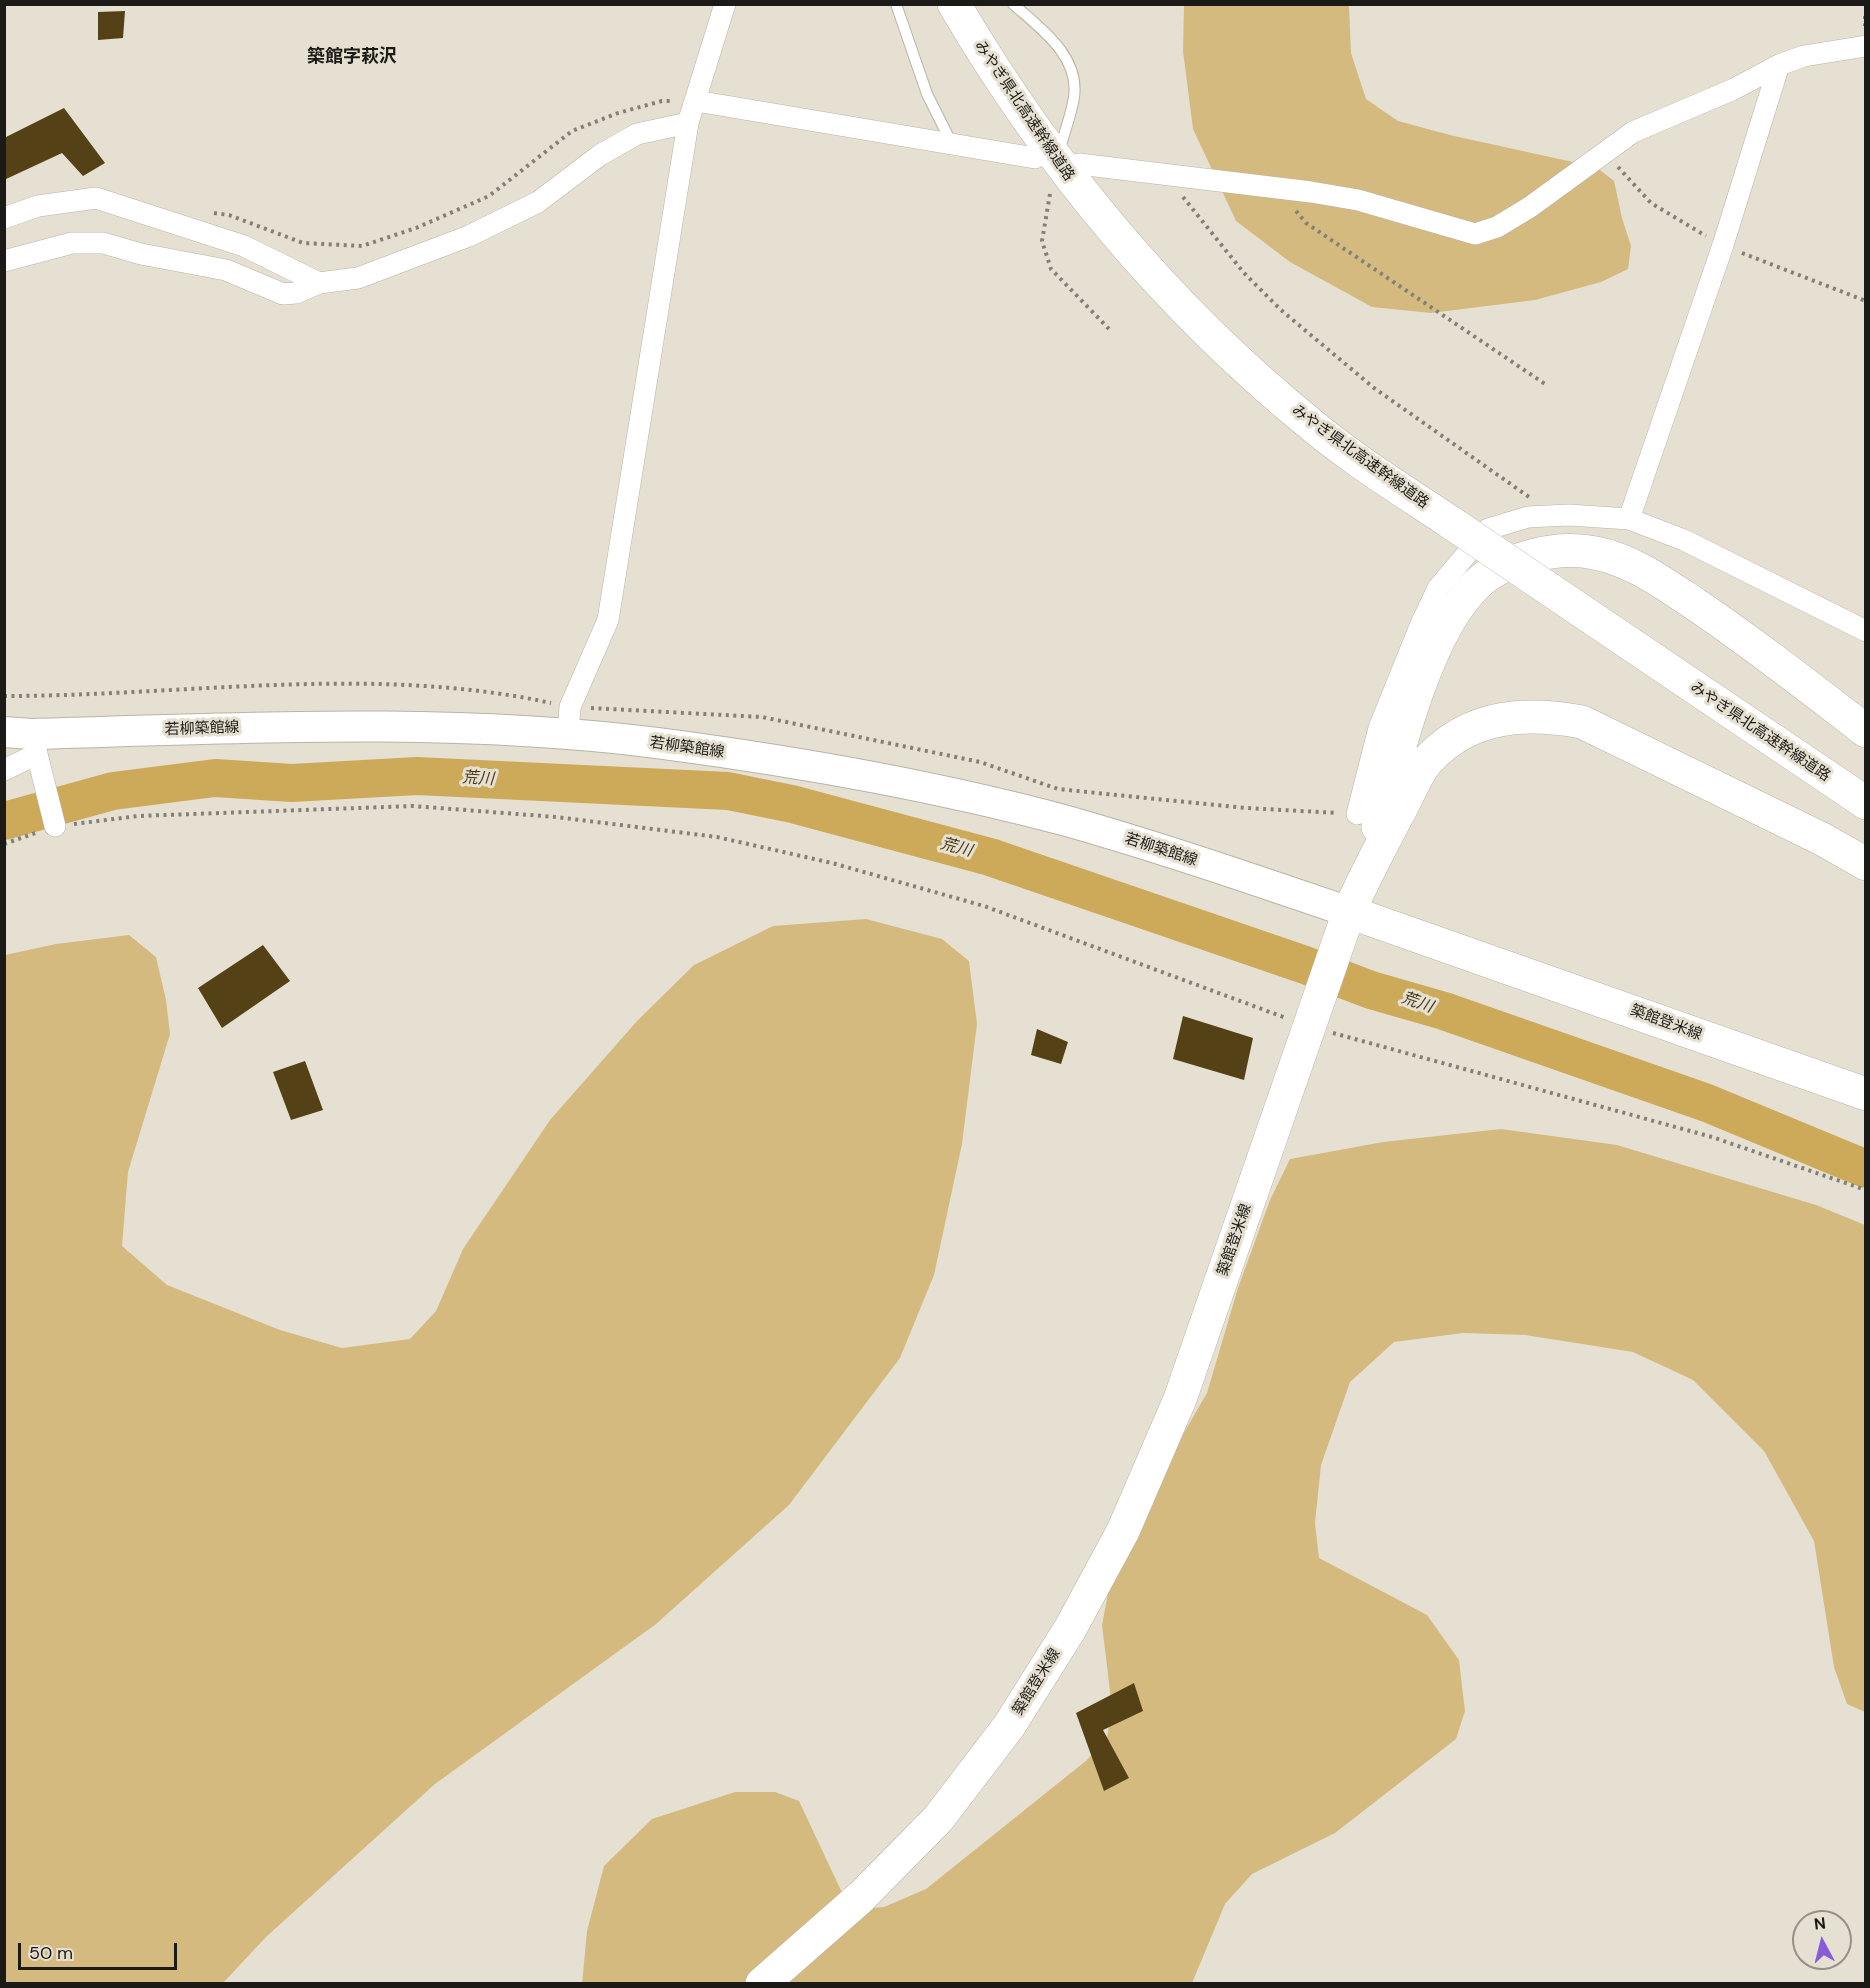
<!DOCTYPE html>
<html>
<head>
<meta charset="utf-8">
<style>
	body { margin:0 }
	#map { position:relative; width:1870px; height:1988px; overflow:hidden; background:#e6e0d2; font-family:"DM Sans",sans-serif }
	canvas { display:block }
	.frame { position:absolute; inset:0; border:6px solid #1c1a16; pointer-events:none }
	.north { position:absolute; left:1792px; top:1910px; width:60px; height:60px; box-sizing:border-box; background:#e6e0d2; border:2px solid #959187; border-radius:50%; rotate:353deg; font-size:16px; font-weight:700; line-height:24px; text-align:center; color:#1c1a16 }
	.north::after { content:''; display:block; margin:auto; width:21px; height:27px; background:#875dd7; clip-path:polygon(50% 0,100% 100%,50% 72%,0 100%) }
	.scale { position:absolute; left:18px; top:1943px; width:159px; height:27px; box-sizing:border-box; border:3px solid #1c1a16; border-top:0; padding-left:8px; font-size:18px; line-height:21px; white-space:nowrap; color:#1c1a16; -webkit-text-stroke:4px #e6e0d2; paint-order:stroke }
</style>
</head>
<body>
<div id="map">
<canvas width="1870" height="1988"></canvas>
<div class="frame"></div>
<div class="north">N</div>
<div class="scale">50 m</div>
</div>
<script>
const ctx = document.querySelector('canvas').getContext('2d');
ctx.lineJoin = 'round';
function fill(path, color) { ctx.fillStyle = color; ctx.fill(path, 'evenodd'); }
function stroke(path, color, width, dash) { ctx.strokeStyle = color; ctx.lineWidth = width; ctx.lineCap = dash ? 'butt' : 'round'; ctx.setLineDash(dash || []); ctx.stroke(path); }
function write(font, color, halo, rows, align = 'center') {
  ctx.font = font + ' "DM Sans","Noto Sans JP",sans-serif'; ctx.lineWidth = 6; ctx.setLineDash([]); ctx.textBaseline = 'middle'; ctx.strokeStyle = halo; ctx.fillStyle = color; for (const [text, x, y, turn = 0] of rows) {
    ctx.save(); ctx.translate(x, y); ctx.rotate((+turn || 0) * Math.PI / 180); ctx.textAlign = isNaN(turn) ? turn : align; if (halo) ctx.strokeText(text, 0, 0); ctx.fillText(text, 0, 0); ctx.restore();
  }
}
fill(new Path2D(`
	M1184,5h165l2,48 15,46 32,22 56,15 142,31 18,14 8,37 9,28 -3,23 -27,13 -66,18 -104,13 -59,-6 -82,-45 -54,-41 -43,-92 -10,-78z
	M866,919l76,20 27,22 8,63 -15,120 -28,131 -34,83 -111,147 -133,119 -221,160 -169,153 -43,46h-218v-1028l51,-11 73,-9 27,22 10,43 4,34 -42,138 -6,74 45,39 113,45 62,18 68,-9 26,-28 27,-62 87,-129 87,-99 57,-56 79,-39z
	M1501,1129l116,16 199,60 49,20v487l-18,-8 -13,-37 -20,-126 -50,-90 -71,-71 -60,-28 -108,-17 -62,-2 -69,9 -44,40 -29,83 -6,58 4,35 108,57 32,45 6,51 -9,28 -121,94 -83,41 -27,30 -33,79 -610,1 5,-53 17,-65 48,-47 83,-27h40l24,9 46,98 18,10 21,-2 42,-18 161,-129 20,-22 5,-30 -10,-83 8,-42 65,-135 32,-55 31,-105 32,-88 20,-41 93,-17z`), '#d5ba80');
stroke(new Path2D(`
	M4,821l109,-30 102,-13 77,5 125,-7 311,15 64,13 198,53 315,108 66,25 73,21 263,92 159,66`), '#cdaa5a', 38);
fill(new Path2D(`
	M125,11l-2,27 -25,2v-28z
	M64,108l41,55 -22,13 -21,-23 -58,27v-42z
	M263,945l27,36 -68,47 -24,-40z
	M1183,1016l70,22 -9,42 -71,-21z
	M1037,1029l31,13 -7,22 -30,-9z
	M305,1061l18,49 -32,10 -18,-48z
	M1134,1683l9,28 -40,19 26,48 -25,13 -28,-78z`), '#544216');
const lane = new Path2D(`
	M896,4l31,90 24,48
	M1013,4c27,24 67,52 61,93 -2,15 -8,30 -12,45`);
const street = new Path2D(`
	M696,101l339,57
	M1079,164l232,28 47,8 117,34 22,-7 33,-20 103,-75 101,-43 45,-24 25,-9 62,-10
	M4,218l34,-12 58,-8 148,48 75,37
	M4,261l68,-18h31l38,11 85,16 57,24 13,-1 23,-10 39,-5 111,-42 69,-34 62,-47 37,-21 51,-11
	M1629,519l94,-274 56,-180
	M568,735l2,-28 38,-87 80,-497 37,-119
	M37,754l18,72
	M4,770l33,-16 -3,-13
	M1357,814l22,-86 42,-104 17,-36 50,-59 40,-12 41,-2 60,4 55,21 182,91`);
const secondary = new Path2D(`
	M4,732l28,2c209,-6 418,-17 625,9 138,18 276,42 410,78 95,27 188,59 282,91`);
const primary = new Path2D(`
	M954,4c94,160 211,301 354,418 45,38 96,69 145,102
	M1549,589l317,214
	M1378,827c18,-68 47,-193 98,-242 28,-27 81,-40 119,-32 37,7 68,30 100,51 59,40 114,83 171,127
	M1349,912l517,182
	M762,1984l99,-87 77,-78 71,-93 61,-97 53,-98 57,-132 169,-487c15,-34 32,-66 49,-98 10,-17 18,-42 32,-56 42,-44 96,-46 152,-36l240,117 44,25`);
stroke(lane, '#b9b3a6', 12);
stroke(street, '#b9b3a6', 22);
stroke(secondary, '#b9b3a6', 32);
stroke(primary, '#b9b3a6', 34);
stroke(new Path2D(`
	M1865,16v10
	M1618,167l33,36 55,33
	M1050,194l-8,47 9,28 60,62
	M1183,197l61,76 37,37 93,78 155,109
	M1296,211l10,12 239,161
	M214,213l15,2 74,28 59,3 54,-18 73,-32 83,-65 46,-18 44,-12h12
	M1742,253l124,48
	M4,696c182,0 368,-32 547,7
	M591,708l171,9 218,45 78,27 188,19 92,5
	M74,824l64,-8 275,-10 143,11 161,20 115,26 152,43 302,112
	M4,844l34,-12
	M1333,1033l379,104 154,53`), '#848077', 4, [3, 4.5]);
stroke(lane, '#fff', 10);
stroke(street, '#fff', 21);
stroke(secondary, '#fff', 30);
stroke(primary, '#fff', 33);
const primaryBridge = new Path2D(`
	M1453,524l96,65`);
stroke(primaryBridge, '#b9b3a6', 34, []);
stroke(primaryBridge, '#fff', 33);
write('15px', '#1c1a16', '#e6e0d2', [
	["みやぎ県北高速幹線道路",1024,111,56],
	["みやぎ県北高速幹線道路",1360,457,36],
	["若柳築館線",202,729,-2],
	["みやぎ県北高速幹線道路",1760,732,34],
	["若柳築館線",687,748,8],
	["若柳築館線",1161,850,18],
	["築館登米線",1666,1023,20],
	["築館登米線",1235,1240,-71],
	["築館登米線",1037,1682,-58]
]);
write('italic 16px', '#473815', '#e6e0d2', [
	["荒川",478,779,3],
	["荒川",956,848,15],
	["荒川",1417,1003,19]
]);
write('bold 18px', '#1c1a16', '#e6e0d2', [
	["築館字萩沢",352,57]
]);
</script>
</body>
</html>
